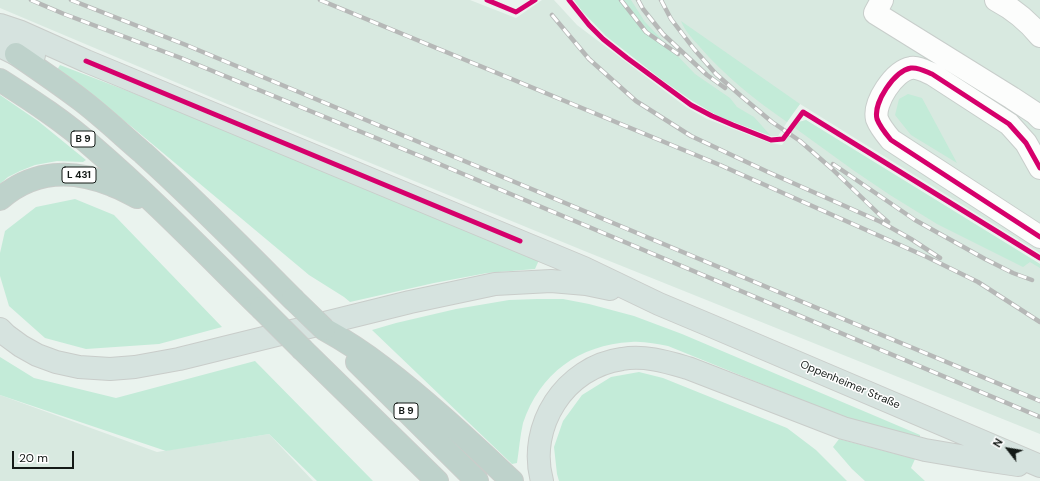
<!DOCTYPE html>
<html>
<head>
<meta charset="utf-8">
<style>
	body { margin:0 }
	#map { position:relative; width:1040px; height:481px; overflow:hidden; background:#eaf3ee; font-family:"DM Sans",sans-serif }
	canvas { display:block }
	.north { position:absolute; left:988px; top:429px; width:40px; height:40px; -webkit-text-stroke:3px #fff; paint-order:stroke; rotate:301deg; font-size:11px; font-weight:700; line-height:16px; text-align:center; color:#141a17 }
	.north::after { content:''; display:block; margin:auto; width:14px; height:18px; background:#141a17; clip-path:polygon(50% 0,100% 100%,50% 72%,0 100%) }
	.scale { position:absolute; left:12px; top:451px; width:62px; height:18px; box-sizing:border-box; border:2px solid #141a17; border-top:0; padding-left:5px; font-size:12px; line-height:14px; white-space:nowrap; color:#141a17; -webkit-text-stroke:3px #fff; paint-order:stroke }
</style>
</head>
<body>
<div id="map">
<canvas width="1040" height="481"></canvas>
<div class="north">N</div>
<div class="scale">20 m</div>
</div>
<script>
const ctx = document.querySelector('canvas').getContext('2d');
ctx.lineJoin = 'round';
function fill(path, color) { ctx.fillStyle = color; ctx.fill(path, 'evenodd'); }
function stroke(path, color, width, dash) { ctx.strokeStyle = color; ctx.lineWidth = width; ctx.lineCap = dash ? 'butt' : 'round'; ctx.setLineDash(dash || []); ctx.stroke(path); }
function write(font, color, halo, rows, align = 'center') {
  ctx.font = font + ' "DM Sans",sans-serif'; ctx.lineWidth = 3; ctx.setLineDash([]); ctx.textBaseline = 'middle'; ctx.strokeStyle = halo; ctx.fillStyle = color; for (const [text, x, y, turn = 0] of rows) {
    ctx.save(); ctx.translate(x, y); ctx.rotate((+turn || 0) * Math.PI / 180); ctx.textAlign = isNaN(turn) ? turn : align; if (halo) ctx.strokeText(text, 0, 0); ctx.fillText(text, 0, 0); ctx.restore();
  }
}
fill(new Path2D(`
	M0,0h470l46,18 26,-18h12l23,25 109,82 21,12 63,24 12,2 17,-23 7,-2 234,144v170l-458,-184 -350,-144 -232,-98z
	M574,0h466v253l-240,-149 -7,9 -15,23h-7l-53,-20 -27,-16 -30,-21 -55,-43 -23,-24z
	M0,395l157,57 112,-18 44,47h-313z`), '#d8e9e0');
fill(new Path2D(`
	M574,0h57l14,22 50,52 35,24 7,9 17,10 17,19 -53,-20 -27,-16 -30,-21 -55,-43 -23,-24z
	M681,21l119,83 -13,18c-32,-22 -63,-47 -88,-76 -7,-8 -14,-15 -18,-25z
	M60,65l151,58 328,137 -4,9 -48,4 -53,10 -84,19 -6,-5 -35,-22 -177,-148 -75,-57z
	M908,94l14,4 35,65 -46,-28 -16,-20 4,-16z
	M0,95l38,26 48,39 -3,2 -26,-1 -22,4 -15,6 -12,6 -8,7z
	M806,120l234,144v4l-10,-6 -7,5 -86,-43 -47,-29 -37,-25 -58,-42 4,-6z
	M75,199l39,16 108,112 -63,17 -73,5 -41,-11 -36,-32 -9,-30v-23l5,-22 31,-24z
	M537,299h26l26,5 45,12 48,18 238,101v4l-74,-21 -178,-72c-12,-2 -24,-5 -37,-4 -52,3 -91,31 -108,81 -3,13 -4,27 -6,40l-5,1 -140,-134 24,-7 60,-14 53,-9z
	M0,357l34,21 82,20 139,-37 118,120h-56l-48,-47 -103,17 -166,-56z
	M639,372l24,6 124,50 29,22 31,31h-288l-2,-7 -3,-27 9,-26 19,-26 29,-18z
	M839,439l76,20 -4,9 14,13h-60l-13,-12 -19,-22z`), '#c3ebd8');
const minor = new Path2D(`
	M882,0l-7,13 137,85 23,15 5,5
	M996,0c17,9 32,21 44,36
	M1040,168l-14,-25 -17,-19 -77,-50c-7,-3 -14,-7 -21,-6 -17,3 -38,35 -34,51 3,8 9,15 14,21l149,97`);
const major = new Path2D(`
	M0,25l21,7 65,29 498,207 75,36 50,21 331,141
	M0,46l16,8 18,1
	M0,329l6,6 15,11 16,9 19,7 23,5 31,2 25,-2 44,-8 231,-57 85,-18 56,-3 35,3 24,5
	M542,481c-15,-55 23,-114 80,-122 23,-4 45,3 66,9l155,60 82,22 59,10 34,5`);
const highway = new Path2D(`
	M16,54c22,15 44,30 65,46 21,16 41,35 62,53 52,47 101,97 150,146
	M0,80c33,21 65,42 94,68 58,50 112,106 167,160
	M0,199c33,-29 73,-30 112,-14 9,3 17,8 25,12
	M324,329c20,11 40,24 58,38 46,35 88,75 130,114
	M303,350l134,131
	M357,362l120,119`);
stroke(minor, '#c8cecb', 24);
stroke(major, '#c9cdca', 24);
stroke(highway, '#c9cdca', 24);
stroke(minor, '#fcfdfc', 22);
stroke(major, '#d6e3df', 22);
stroke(highway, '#bed2cb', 22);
const rail = new Path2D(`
	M31,0l33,14 117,44 256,105 603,254
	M71,0l115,45 854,356
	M320,0l400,165 207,92 51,25 62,40
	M621,0l25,32 32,22
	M638,0l5,9 20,25 44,41 18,13
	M661,0l10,19 23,30 22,25 25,22 31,26 28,19 31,27 50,48 7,6
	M552,15l37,44 47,42 55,35 77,36 113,50 30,17 29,19
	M833,164l82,56 70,39 28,14 19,7`);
stroke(rail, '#b6b8b7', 4.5);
stroke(rail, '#fff', 3, [9]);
const highwayBridge = new Path2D(`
	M293,299l31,30
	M261,308l42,42`);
stroke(highwayBridge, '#c9cdca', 24, []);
stroke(highwayBridge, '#bed2cb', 22);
stroke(new Path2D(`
	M487,0l29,12 19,-12
	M569,0l20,25 14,14 24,19 64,47 21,11 21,9 38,15 12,-1 20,-27 237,146
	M86,61l434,180
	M1040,168l-14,-25 -17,-19 -77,-50c-7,-3 -14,-7 -21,-6 -17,3 -38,35 -34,51 3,8 9,15 14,21l149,97`), '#d6006c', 5);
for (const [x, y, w] of [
	[83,139,24],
	[79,175,34],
	[406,411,24]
]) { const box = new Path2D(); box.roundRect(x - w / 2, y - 8, w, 16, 3); ctx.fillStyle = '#fff'; ctx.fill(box); stroke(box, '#141a17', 1); }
write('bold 10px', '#141a17', null, [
	["B 9",83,139],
	["L 431",79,175],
	["B 9",406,411]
]);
write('11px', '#141a17', '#fff', [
	["Oppenheimer Straße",850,385,23]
]);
</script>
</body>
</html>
